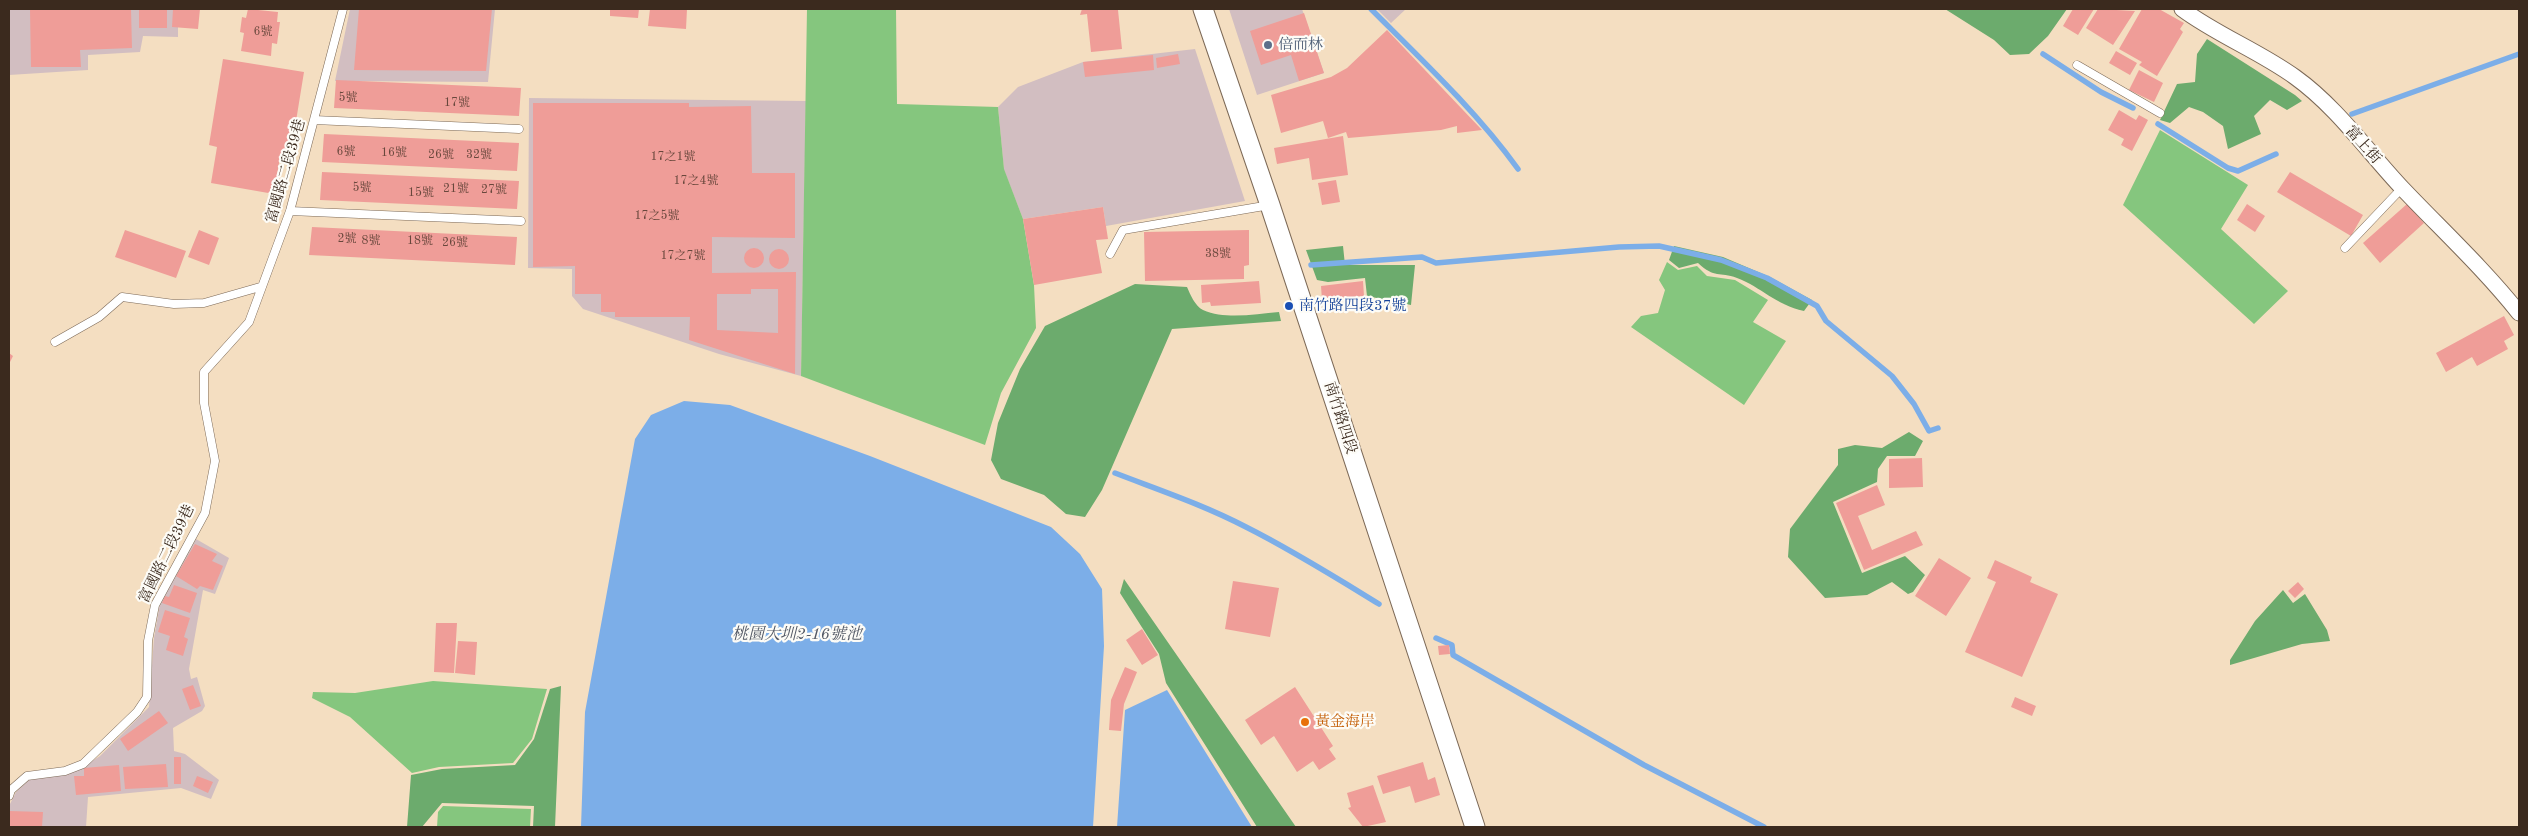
<!DOCTYPE html>
<html>
<head>
<meta charset="utf-8">
<style>
	body { margin:0 }
	#map { position:relative; width:2528px; height:836px; overflow:hidden; background:#f4dec1; font-family:"Old Standard TT",serif }
	canvas { display:block }
	.frame { position:absolute; inset:0; border:10px solid #3b2a1e; pointer-events:none }
</style>
</head>
<body>
<div id="map">
<canvas width="2528" height="836"></canvas>
<div class="frame"></div>
</div>
<script>
const ctx = document.querySelector('canvas').getContext('2d');
ctx.lineJoin = 'round';
function fill(path, color) { ctx.fillStyle = color; ctx.fill(path, 'evenodd'); }
function stroke(path, color, width, dash) { ctx.strokeStyle = color; ctx.lineWidth = width; ctx.lineCap = dash ? 'butt' : 'round'; ctx.setLineDash(dash || []); ctx.stroke(path); }
function write(font, color, halo, rows, align = 'center') {
  ctx.font = font + ' "Old Standard TT","Noto Serif TC",serif'; ctx.lineWidth = 4.5; ctx.setLineDash([]); ctx.textBaseline = 'middle'; ctx.strokeStyle = halo; ctx.fillStyle = color; for (const [text, x, y, turn = 0] of rows) {
    ctx.save(); ctx.translate(x, y); ctx.rotate((+turn || 0) * Math.PI / 180); ctx.textAlign = isNaN(turn) ? turn : align; if (halo) ctx.strokeText(text, 0, 0); ctx.fillText(text, 0, 0); ctx.restore();
  }
}
fill(new Path2D(`
	M9,9h169v28l-35,-1 -3,16 -52,3v15l-79,5z
	M350,9h145l-7,73 -153,-1z
	M1229,9h73l22,64 -67,22z
	M1377,9h29l-15,14z
	M1195,49l50,152 -139,25 -3,-19 -80,12 -19,-49 -6,-63 20,-20 65,-25z
	M529,98l277,3 -5,275 -82,-22 -136,-45 -11,-13v-27l-44,-1z
	M196,539l33,19 -14,36 -12,-4 -14,79 2,10 6,-2 8,29 -3,5 -29,17 1,23 11,3 34,26 -8,19 -30,-11 -93,9 -2,30h-77v-21l7,-14 14,-13 39,-5 11,-5 20,-13 49,-49 5,-69 6,-35z`), '#d2bec1');
fill(new Path2D(`
	M807,9h89l1,95 101,3 6,62 19,50 11,66 2,43 -35,65 -16,52 -184,-69z
	M2160,130l88,55 -27,44 67,62 -34,33 -131,-119z
	M1667,262l11,8 19,-4 10,10 28,4 33,20 -15,22 33,19 -42,64 -113,-78 10,-11 17,-3 7,-23 -6,-10z
	M433,681l114,8 -15,50 -19,24 -74,4 -27,6 -62,-56 -38,-19 1,-6 42,1z
	M443,806l88,3 -1,18h-93l1,-15z`), '#85c67e');
fill(new Path2D(`
	M1945,9h122l-19,27 -19,18 -19,1 -16,-15z
	M2207,39l88,56 7,6 -15,9 -17,-10 -16,16 7,18 -33,15 -5,-23 -20,-14 -14,-5 -19,16 -10,-3 17,-36 18,-2 2,-28z
	M1343,246l2,19h70l-4,40 -44,-9 -2,-18 -37,4 -11,-2 -11,-30z
	M1674,246l49,11 47,20 42,23 -8,11c-28,-6 -43,-24 -67,-33 -18,-7 -22,1 -39,-15l-19,5 -10,-8z
	M1135,284l52,3c3,7 8,19 16,23 23,10 52,4 76,2l2,9 -109,8 -70,161 -17,27 -19,-3 -22,-19 -43,-16 -10,-19 7,-37 22,-54 25,-43z
	M1909,432l14,9 -8,15h-28l-9,13 -1,13 -44,20 29,71 43,-17 20,19 -12,17 -5,2 -16,-12 -25,13 -42,3 -37,-41 2,-28 48,-64v-16l17,-4 27,3z
	M1124,579l172,248h-39l-91,-144 -7,-29 -39,-61z
	M2283,590l10,13 12,-9 22,36 3,11 -28,3 -72,21v-5l25,-39z
	M561,686l-6,141h-22l1,-21 -92,-3 -20,24h-15l4,-52 31,-6 73,-4 19,-26 16,-50z`), '#6cab6d');
fill(new Path2D(`
	M684,401l46,4 140,51 181,71 29,27 22,35 2,57 -11,181h-512l4,-115 50,-273 16,-24z
	M1167,690l85,137h-135l8,-117z`), '#7caee8');
stroke(new Path2D(`
	M1371,9c51,51 105,102 147,160
	M2043,54l58,38 32,16
	M2352,114l167,-60
	M2158,124l70,44 10,3 38,-17
	M1311,265l111,-8 14,6 183,-16 40,-1 62,14 46,18 50,28 9,15 66,55 22,28 15,27 9,-3
	M1115,473c44,17 89,32 131,54 46,23 89,50 133,77
	M1436,638l16,7 1,10 191,110 120,62`), '#7caee8', 5.5);
fill(new Path2D(`
	M30,9h101l1,39 -52,2 1,17h-50z
	M139,9h28v19h-28z
	M173,9h27l-2,20 -26,-2z
	M248,9l30,3 -1,10h3l-3,22 -5,-1 -1,13 -30,-5 3,-18 -4,-1 2,-15 4,1z
	M359,9h133l-6,62 -132,-1z
	M610,9h29l-1,9 -28,-2z
	M650,9h37l-1,20 -38,-3z
	M1082,9h39l-3,1 4,39 -31,3 -4,-38 -7,1z
	M2073,9h21l-16,26 -15,-9z
	M2098,9l37,2 -22,34 -27,-17z
	M2142,9h17l25,14 -4,6 3,3 -26,44 -18,-11 3,-3 -23,-13z
	M1304,13l20,60 -25,8 -8,-26 -30,10 -11,-34z
	M1387,30l95,100 -25,3v-7l-16,4 -93,8 -2,-6 -18,6 -5,-17 -42,12 -10,-38 60,-18 16,-9z
	M2116,51l21,12 -7,12 -21,-12z
	M1178,54l2,10 -23,4 -1,-10z
	M1153,55l1,15 -69,7 -2,-15z
	M223,59l81,13 -14,86 -10,-1 -6,37 -63,-11 6,-36 -8,-2z
	M2139,70l24,13 -9,19 -25,-12z
	M336,80l185,8 -2,28 -185,-8z
	M533,103h156v4l62,-1 1,67h43v65l-83,-1v36l84,-1 -1,102 -106,-34 1,-23h-75v-5h-14v-18h-26v-28l-42,1zM751,289h27v44l-61,-3v-36h34z
	M2119,110l17,10 3,-5 9,5 -16,31 -11,-6 3,-6 -16,-9z
	M324,134l195,9 -2,28 -195,-9z
	M1343,136l5,39 -36,5 -3,-22 -32,6 -3,-16z
	M322,172l197,9 -2,28 -197,-9z
	M2290,172l73,43 -12,21 -74,-44z
	M1336,180l4,22 -18,3 -4,-22z
	M2247,204l18,12 -10,16 -18,-12z
	M2407,204l17,19 -44,40 -17,-20z
	M1103,207l5,32 -12,1 6,33 -68,12 -11,-66z
	M312,227l205,10 -2,28 -206,-10z
	M125,230l61,21 -10,27 -61,-21z
	M199,230l20,8 -10,27 -21,-8z
	M1249,230v35l-5,1v13l-99,2 -1,-49z
	M744 258a10 10 0 1 1 20 0a10 10 0 1 1-20 0Z
	M769 259a10 10 0 1 1 20 0a10 10 0 1 1-20 0Z
	M1259,281l2,22 -50,3 -1,-4 -8,1 -1,-18z
	M1363,281l1,15 -42,4 -1,-14z
	M2504,316l10,19 -10,6 4,8 -31,17 -5,-9 -26,15 -10,-19z
	M9,353l4,3 -4,8z
	M1922,458l1,29 -34,1v-29z
	M1877,485l8,20 -27,11 14,34 44,-19 7,14 -59,25 -28,-67z
	M195,544l22,10 -5,7 11,5 -10,24 -13,-4 -3,3 -21,-13z
	M1939,558l32,20 -25,38 -31,-20z
	M1995,560l37,17 -2,5 28,12 -36,83 -57,-25 31,-70 -9,-4z
	M1233,581l46,7 -9,49 -45,-8z
	M2298,582l6,7 -9,9 -7,-7z
	M174,585l23,8 -7,20 -28,-10 3,-7 4,1z
	M165,610l25,8 -6,19 4,2 -5,17 -17,-6 4,-14 -12,-4z
	M436,623h21l-3,50 -20,-1z
	M1142,629l16,26 -16,10 -16,-25z
	M458,641l19,1 -2,33 -20,-2z
	M1449,645l1,9 -11,1 -1,-9z
	M1125,667l12,5 -13,32 -3,27 -12,-1 2,-30z
	M193,685l8,21 -11,4 -8,-21z
	M1295,687l38,59 -4,3 7,10 -17,11 -6,-9 -16,11 -23,-36 -13,9 -16,-25z
	M2015,697l21,9 -4,10 -21,-9z
	M159,711l9,12 -40,28 -8,-12z
	M174,757h7v27h-7z
	M1423,762l5,18 7,-3 5,18 -25,8 -5,-17 -27,8 -6,-18z
	M166,764l2,23 -43,2 -2,-22z
	M119,765l2,26 -45,4 -2,-19h10v-8z
	M197,776l16,6 -5,11 -15,-7z
	M1373,785l13,37 -23,5 -15,-19 3,-1 -4,-14z
	M9,811l34,1 -1,15h-33z`), '#ef9d98');
const service = new Path2D(`
	M2077,65l83,48
	M314,120l205,9
	M290,211l231,10
	M2345,248l57,-60
	M1110,254l13,-24 147,-25
	M55,342l44,-25 23,-20 52,7 30,-1 56,-16
	M9,796l2,-6 16,-14 38,-5 18,-7 54,-52 10,-15 1,-56 7,-36 50,-92 10,-52 -11,-58v-31l45,-50 41,-111 53,-202`);
const minor = new Path2D(`
	M2182,9c35,26 77,42 113,68 42,30 73,75 108,112 39,41 81,80 116,124`);
const tertiary = new Path2D(`
	M1203,9l67,196 205,622`);
stroke(service, '#7c6957', 9);
stroke(minor, '#7c6957', 17);
stroke(tertiary, '#7c6957', 21);
stroke(service, '#fff', 8);
stroke(minor, '#fff', 15);
stroke(tertiary, '#fff', 19);
for (const [x, y, r, color] of [
	[1268,45,5,"#5c6f8a"],
	[1289,306,5,"#1a4fb4"],
	[1305,722,5,"#e8710a"]
]) { const dot = new Path2D(); dot.arc(x, y, r, 0, 2 * Math.PI); ctx.fillStyle = color; ctx.fill(dot); stroke(dot, '#fdfcf7', 2); }
write('12px', '#68473c', null, [
	["6號",263,32],
	["5號",348,98],
	["17號",457,103],
	["6號",346,152],
	["16號",394,153],
	["26號",441,155],
	["32號",479,155],
	["17之1號",673,157],
	["17之4號",696,181],
	["5號",362,188],
	["21號",456,189],
	["27號",494,190],
	["15號",421,193],
	["17之5號",657,216],
	["2號",347,239],
	["8號",371,241],
	["18號",420,241],
	["26號",455,243],
	["38號",1218,254],
	["17之7號",683,256]
]);
write('15px', '#4e5e75', '#fdfcf7', [
	["倍而林",1278,45]
], 'left');
write('15px', '#3b2a1e', '#fdfcf7', [
	["富上街",2363,145,48],
	["富國路二段39巷",286,171,-74],
	["南竹路四段",1340,418,72],
	["富國路二段39巷",167,554,-64]
]);
write('15px', '#164399', '#fdfcf7', [
	["南竹路四段37號",1299,306]
], 'left');
write('15px', '#c56008', '#fdfcf7', [
	["黃金海岸",1315,722]
], 'left');
write('italic 16px', '#525865', '#fdfcf7', [
	["桃園大圳2-16號池",797,635]
]);
</script>
</body>
</html>
